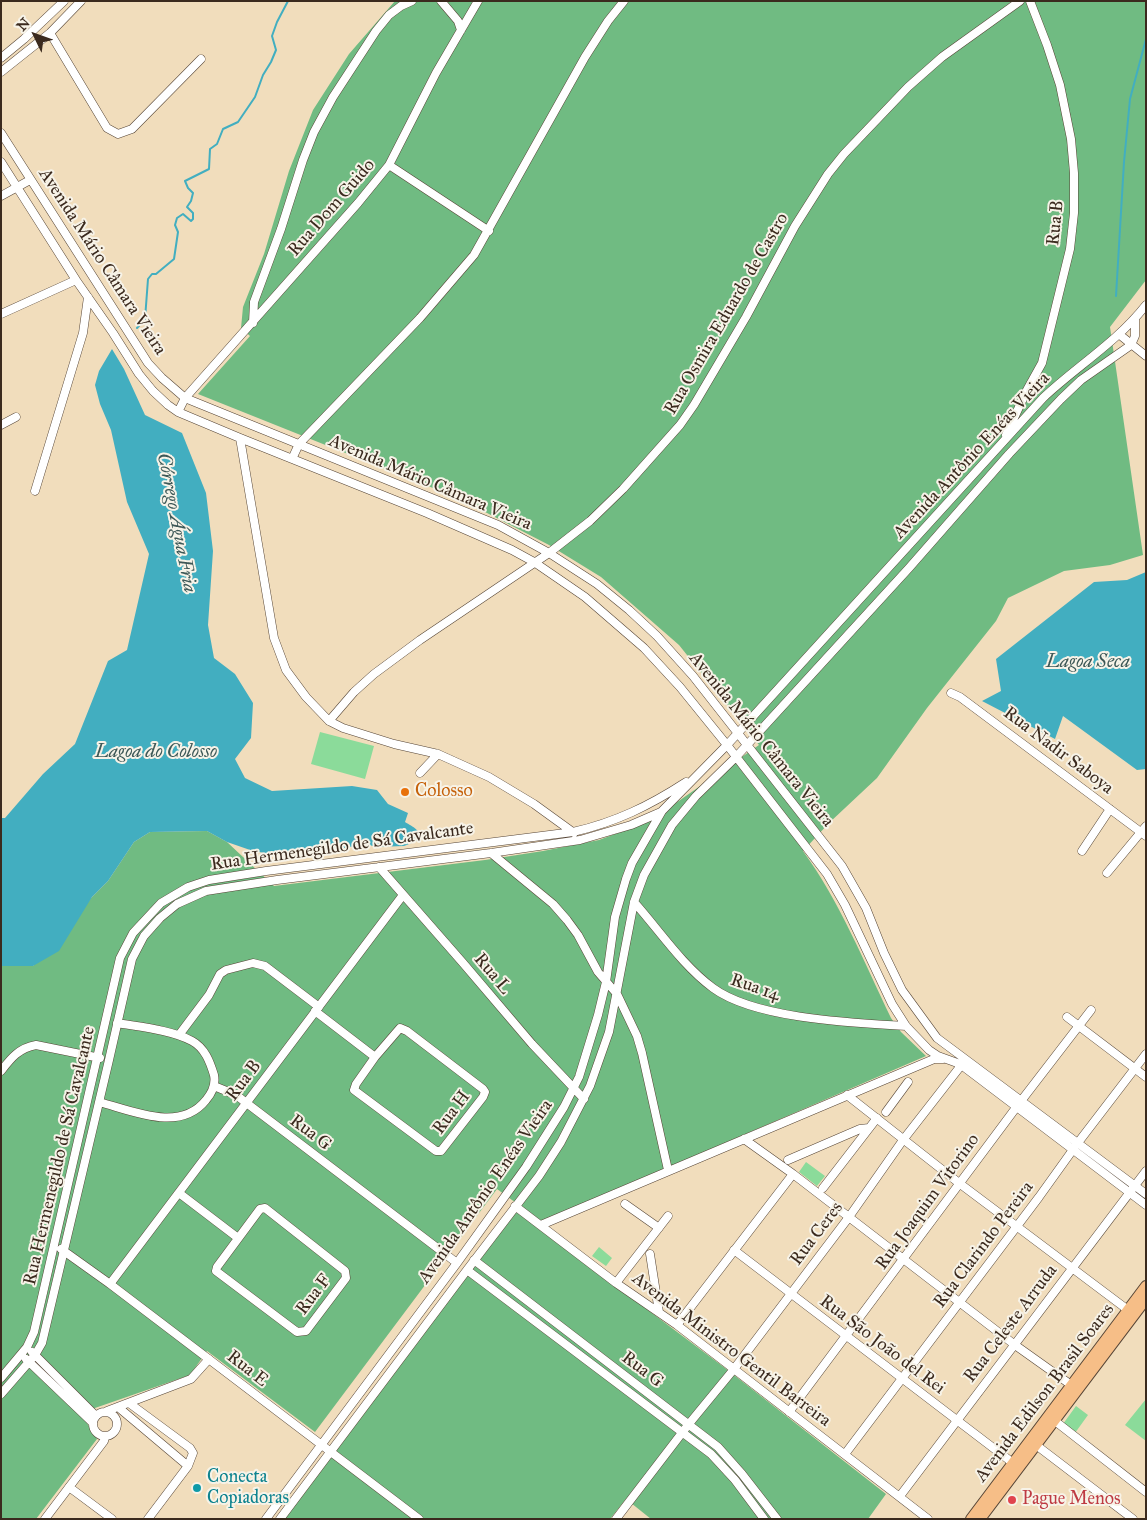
<!DOCTYPE html>
<html>
<head>
<meta charset="utf-8">
<style>
	body { margin:0 }
	#map { position:relative; width:1147px; height:1520px; overflow:hidden; background:#f1ddbc; font-family:"IM FELL Great Primer",serif }
	canvas { display:block }
	.frame { position:absolute; inset:0; border:2px solid #3b2a1e; pointer-events:none }
	.north { position:absolute; left:10px; top:10px; width:50px; height:50px; -webkit-text-stroke:4px #f7f3e8; paint-order:stroke; rotate:312deg; font-size:14px; font-weight:700; line-height:20px; text-align:center; color:#3b2a1e }
	.north::after { content:''; display:block; margin:auto; width:18px; height:22px; background:#3b2a1e; clip-path:polygon(50% 0,100% 100%,50% 72%,0 100%) }
</style>
</head>
<body>
<div id="map">
<canvas width="1147" height="1520"></canvas>
<div class="frame"></div>
<div class="north">N</div>
</div>
<script>
const ctx = document.querySelector('canvas').getContext('2d');
ctx.lineJoin = 'round';
function fill(path, color) { ctx.fillStyle = color; ctx.fill(path, 'evenodd'); }
function stroke(path, color, width, dash) { ctx.strokeStyle = color; ctx.lineWidth = width; ctx.lineCap = dash ? 'butt' : 'round'; ctx.setLineDash(dash || []); ctx.stroke(path); }
function write(font, color, halo, rows, align = 'center') {
  ctx.font = font + ' "IM FELL Great Primer",serif'; ctx.lineWidth = 4; ctx.setLineDash([]); ctx.textBaseline = 'middle'; ctx.strokeStyle = halo; ctx.fillStyle = color; for (const [text, x, y, turn = 0] of rows) {
    ctx.save(); ctx.translate(x, y); ctx.rotate((+turn || 0) * Math.PI / 180); ctx.textAlign = isNaN(turn) ? turn : align; if (halo) ctx.strokeText(text, 0, 0); ctx.fillText(text, 0, 0); ctx.restore();
  }
}
fill(new Path2D(`
	M320,732l54,14 -9,33 -54,-15z
	M806,1162l19,14 -8,10 -18,-14z
	M599,1247l13,11 -6,8 -14,-10z
	M1146,1399v42l-21,-16z
	M1076,1406l12,9 -13,18 -12,-9z`), '#8bdb9a');
fill(new Path2D(`
	M395,1h751v279l-36,47 33,228 -33,10 -46,6 -56,27 -12,23 -69,87 -50,70 -48,45 -26,28c37,51 61,111 88,167l10,14 25,24 -384,166 -45,-33 -182,243 -108,-81 -17,24 -95,33 -8,15 10,16 -61,80h-35v-553h32l59,-69 16,-16 26,-39 16,-10 57,-1 20,11 47,44 211,-26 58,-9 56,-11 51,-19 109,-76 -80,-100 -78,-68 -52,-32 -91,-47 -260,-104 52,-58 -9,-8 2,-21 21,-53 25,-83 24,-61 36,-56z
	M515,1210l210,158 161,126 -18,25h-217l-25,-20 -16,20h-327z`), '#70bb82');
fill(new Path2D(`
	M112,349l12,20 21,46 37,18 24,60 7,58 -5,74 6,33 21,16 18,29 -2,35 -16,21 10,19 27,13 80,-5 25,4 11,14 20,9 -3,9c8,5 17,8 14,18l-15,6 -28,1 -13,-4 -16,5h-20l-38,9 -36,-6 -26,-9 -20,-11 -57,1 -16,10 -26,39 -16,16 -33,54 -26,15h-32v-148h4l38,-44 32,-30 33,-83 19,-11 22,-96 -22,-52 -16,-72 -11,-26 -5,-19 4,-14z
	M1146,572v197l-9,1 -74,-54 -8,23 -73,-38 19,-10 -5,-32 98,-77 33,-2z`), '#42aec0');
stroke(new Path2D(`
	M1116,296l8,-134 6,-63 16,-60
	M137,328l8,-9 3,-40 4,-5h4l18,-15 4,-27 -3,-7 2,-7 6,-4 8,7 2,-2v-6l-6,-6 4,-6 2,-8 -5,-5 -3,-7 24,-12 1,-20 7,-5 6,-15 15,-7 17,-25 8,-22 8,-13 5,-12 -4,-14 5,-14 11,-21`), '#42aec0', 2);
const minor = new Path2D(`
	M441,1l17,20 3,9
	M50,33l57,95 11,6 14,-5 69,-70
	M1,58l23,-19 40,-38
	M1,72l49,-39 31,-32
	M1,133l147,230 14,15 23,20 313,127 51,28 48,31 32,26 28,26 36,40 149,190 24,42 18,45 18,37 35,48 209,156
	M1,162l75,118 37,53 26,41 14,17 15,14 10,7 62,26 187,75 85,37 22,12 51,35 59,51 36,39 47,58 100,129 18,31 47,99 14,22 23,24 9,6 22,8 186,141
	M389,165l100,66
	M1,196l29,-16
	M1,314l75,-34
	M253,323l1,-21 27,-73 22,-69 11,-28 19,-35 43,-66 13,-16 12,-9 11,-5
	M1120,335l26,21
	M178,412l7,-14 173,-195 31,-38 47,-92 42,-72
	M1,425l15,-8
	M1006,435l21,-45 15,-27 28,-114 4,-36v-40l-3,-34 -11,-54 -13,-40 -17,-44
	M240,438l34,200 12,32 20,27 23,24 14,7 51,16 44,10 51,23 45,27 40,29
	M292,459l7,-15 121,-126 54,-63 111,-198 23,-36 16,-20
	M35,491l48,-158 5,-36
	M951,693l9,4 186,139
	M329,721l25,-29 20,-18 46,-34 129,-87 41,-32 33,-32 57,-64 14,-20 52,-88 49,-91 33,-52 16,-20 64,-67 34,-30 78,-56
	M420,773l18,-19
	M1082,851l28,-42
	M491,853l62,51 14,16 11,15 20,37 19,22 20,42 5,17 26,117
	M379,867l84,96 69,81 52,55
	M1107,873l39,-47
	M634,902c25,28 48,63 79,86 42,31 141,35 193,38
	M315,1011l60,46
	M1067,1017l79,60
	M400,1028l7,3 76,58 2,3 -2,5 -42,54h-5l-82,-61 2,-6 19,-27z
	M179,1035l30,-40 11,-21 6,-4 27,-7 12,3 54,41
	M1,1071c10,-13 18,-23 35,-26l64,13
	M214,1086l22,9 221,168
	M847,1095l112,88 173,130
	M99,1102c34,9 81,31 107,-2 6,-7 10,-15 8,-25 -4,-13 -9,-27 -22,-34 -20,-11 -52,-14 -75,-18
	M886,1112l22,-30
	M744,1139l49,35 222,171 59,42
	M788,1160l72,-31 9,-1
	M823,1188l54,-70
	M179,1193l59,45
	M625,1204l34,24
	M515,1206l101,77 61,42 251,194
	M265,1208l80,63 1,7 -40,53 -9,1 -81,-61 1,-4 43,-58z
	M541,1225l393,-166h9
	M61,1249l49,35 309,235
	M734,1250l279,213
	M650,1254l9,58
	M474,1260l244,187 24,27 35,45
	M467,1270l244,184 24,26 29,39
	M616,1283l52,-67
	M110,1284l293,-389
	M677,1325l116,-151
	M32,1352l64,64
	M26,1359l67,64
	M1,1378l26,-31 7,-15 86,-374 13,-25 28,-30 27,-16 21,-7 57,-9 307,-39c43,-10 76,-26 113,-50
	M1,1394l34,-39 7,-12 67,-283 23,-101 12,-23 16,-18 17,-14 29,-13 71,-11 214,-27 89,-13 51,-15 30,-13
	M129,1403l61,45 3,5 -5,13 -40,53
	M118,1407l70,59
	M107,1411l84,-32 18,-20
	M93 1424a12 12 0 1 1 24 0a12 12 0 1 1-24 0Z
	M789,1412l232,-311 70,-91
	M1055,1421l91,71
	M1036,1445l97,74
	M845,1454l194,-257 38,-53 69,-90
	M69,1487l43,32
	M900,1496l246,-325
	M45,1519l59,-78 1,-5
	M266,1519l191,-256 69,-96 38,-60 15,-30 19,-62 8,-33 9,-65 11,-38 6,-16 30,-52 65,-66 316,-347c34,-32 74,-56 103,-93
	M280,1519l187,-249 72,-94 22,-34 29,-56 19,-54 25,-130 10,-27 28,-50 24,-29 40,-39 173,-189 100,-114 52,-55 20,-19 50,-35 4,-9v-17
	M616,1519l72,-94 46,-56 115,-152 54,-77 60,-77`);
const major = new Path2D(`
	M971,1519l175,-233
	M980,1519l166,-220`);
stroke(minor, '#564536', 9);
stroke(major, '#564536', 12);
stroke(minor, '#fff', 8);
stroke(major, '#f6be87', 10);
for (const [x, y, r, color] of [
	[405,792,5,"#e8710a"],
	[197,1488,5,"#0f9aa8"],
	[1012,1500,5,"#e0444e"]
]) { const dot = new Path2D(); dot.arc(x, y, r, 0, 2 * Math.PI); ctx.fillStyle = color; ctx.fill(dot); stroke(dot, '#f7f3e8', 2); }
write('18px', '#3b2a1e', '#f7f3e8', [
	["Rua Dom Guido",332,208,-49],
	["Rua B",1056,223,-84],
	["Avenida Mário Câmara Vieira",102,262,57],
	["Rua Osmira Eduardo de Castro",727,314,-60],
	["Avenida Antônio Enéas Vieira",972,456,-47],
	["Avenida Mário Câmara Vieira",430,483,23],
	["Avenida Mário Câmara Vieira",761,740,51],
	["Rua Nadir Saboya",1058,751,37],
	["Rua Hermenegildo de Sá Cavalcante",342,847,-8],
	["Rua L",492,974,50],
	["Rua 14",755,988,19],
	["Rua B",244,1081,-53],
	["Rua H",452,1113,-53],
	["Rua G",310,1133,37],
	["Rua Hermenegildo de Sá Cavalcante",60,1156,-77],
	["Avenida Antônio Enéas Vieira",486,1192,-55],
	["Rua Joaquim Vitorino",928,1202,-54],
	["Rua Ceres",817,1234,-53],
	["Rua Clarindo Pereira",984,1245,-53],
	["Rua F",314,1295,-53],
	["Rua Celeste Arruda",1011,1324,-53],
	["Rua São João del Rei",882,1345,37],
	["Avenida Ministro Gentil Barreira",731,1350,37],
	["Rua E",247,1369,38],
	["Rua G",642,1370,37],
	["Avenida Edilson Brasil Soares",1045,1393,-53]
]);
write('18px', '#c56008', '#f7f3e8', [
	["Colosso",415,792]
], 'left');
write('18px', '#0d838f', '#f7f3e8', [
	["Conecta",207,1478],
	["Copiadoras",207,1499]
], 'left');
write('18px', '#be3a42', '#f7f3e8', [
	["Pague Menos",1022,1500]
], 'left');
write('italic 19px', '#3d5857', '#f7f3e8', [
	["Córrego Água Fria",176,523,79],
	["Lagoa Seca",1088,662],
	["Lagoa do Colosso",156,752]
]);
</script>
</body>
</html>
